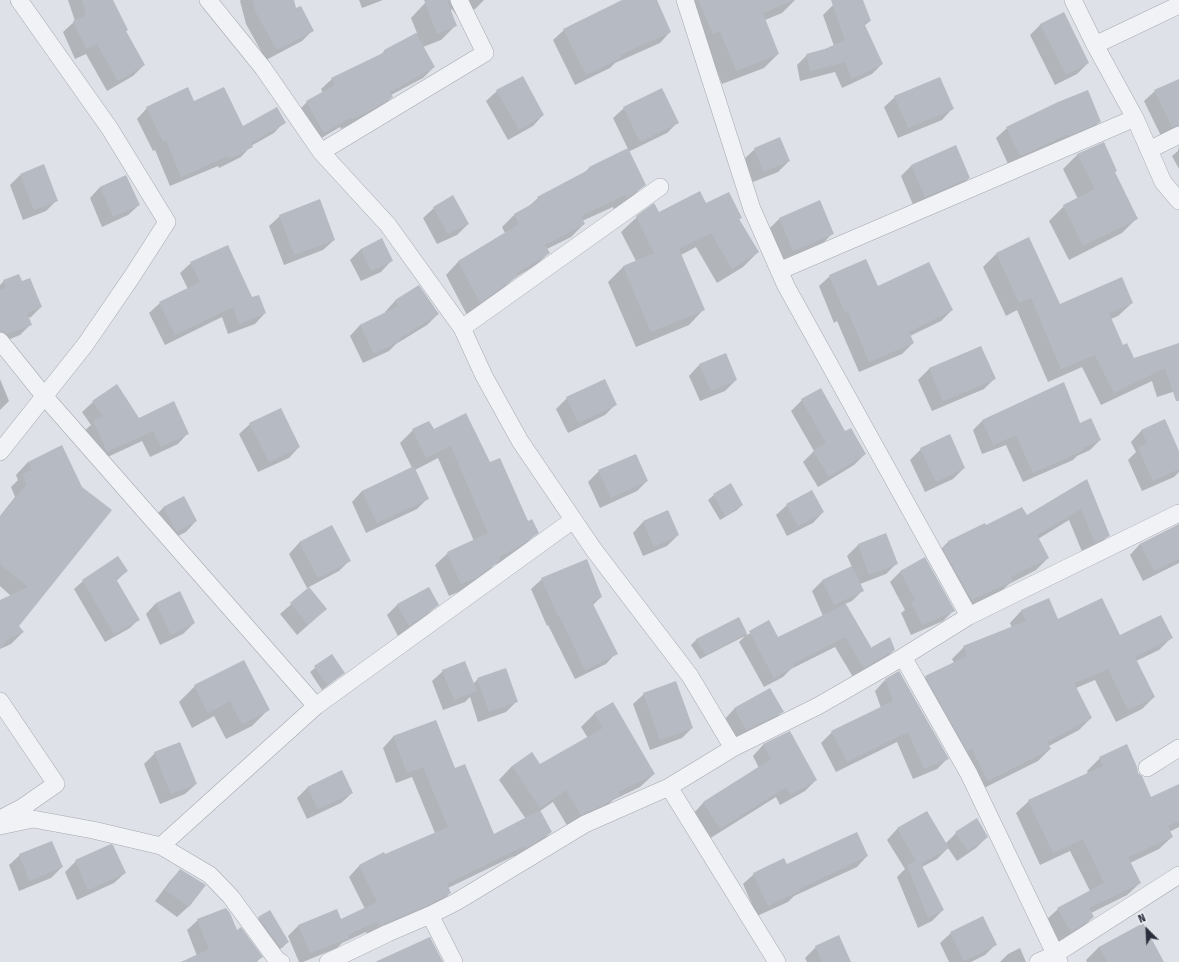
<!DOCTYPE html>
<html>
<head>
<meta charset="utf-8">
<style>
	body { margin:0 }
	#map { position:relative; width:1179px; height:962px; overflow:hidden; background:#dee1e7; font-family:"Fira Sans Condensed",sans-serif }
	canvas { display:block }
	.north { position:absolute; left:1127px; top:910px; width:40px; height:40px; -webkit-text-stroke:3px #edf0f4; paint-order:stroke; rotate:336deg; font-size:11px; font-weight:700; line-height:16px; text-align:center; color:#292e3c }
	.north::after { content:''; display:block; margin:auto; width:14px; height:18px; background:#292e3c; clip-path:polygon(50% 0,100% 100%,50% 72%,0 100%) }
</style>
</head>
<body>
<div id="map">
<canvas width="1179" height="962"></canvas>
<div class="north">N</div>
</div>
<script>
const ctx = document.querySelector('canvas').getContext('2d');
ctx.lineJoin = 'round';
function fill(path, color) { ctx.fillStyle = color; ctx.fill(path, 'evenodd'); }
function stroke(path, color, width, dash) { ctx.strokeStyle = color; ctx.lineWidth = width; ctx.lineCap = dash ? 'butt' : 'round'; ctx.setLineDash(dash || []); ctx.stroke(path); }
fill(new Path2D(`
	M68,0h44l13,31 19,34 -11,11 -26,15 -21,-37 -11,5 -12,-27 12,-11z
	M241,0h52l3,10 16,21 -10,10 -36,19 -20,-36 -6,-23z
	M359,0h24l-21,8z
	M433,0h51l-9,9 -18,7 -5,-7 -2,2 5,15 -14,14 -18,7 11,20 -11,11 -32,17 1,2 -11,11 -14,8 -26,13 -1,-2 -27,16 -17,-30 11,-11 16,-9 -2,-4 11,-10 50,-25 2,-3 33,-18 -6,-15 14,-15z
	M626,0h30l14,32 -10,11 -45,20 -5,5 -35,17 -22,-45 11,-10z
	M677,0h118l-13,13 -17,7 13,34 -14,14 -42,16 -16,-40z
	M845,0h17l8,21 -6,5 18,38 -10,10 -30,14 -7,-16 -35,9 -3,-16 10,-10 27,-9 -11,-31 10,-10z
	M1041,24l47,39 -11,11 -22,11 -25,-50z
	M1179,80v89l-7,-13 6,-5 1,-5 -1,-5 -17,-5 -17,-35 11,-10z
	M497,91l46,24 -10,11 -25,14 -22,-39z
	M895,97l57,12 -10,11 -44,18 -14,-31z
	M194,102l49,26 41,-6 -10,11 -23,13 -10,11 -22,11 -1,-2 -48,20 -15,-36 -2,1 -16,-32 10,-11z
	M624,108l53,15 -10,10 -39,19 16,33 -12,12 -18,13 -1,-3 -31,14 2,3 -13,13 -24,12 2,4 -13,12 -23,14 -9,9 -37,27 -21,-40 12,-13 47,-29 -3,-6 12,-12 14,-8 10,-9 46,-25 5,-5 39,-19 -15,-31z
	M1100,121l-10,11 -81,34 -13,-28 11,-10z
	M755,149l34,12 -11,11 -25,10 -9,-23z
	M1078,154l36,19 23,45 -15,15 -53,27 -20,-39 15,-15 14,-7 -15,-30z
	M911,166l58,12 -10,10 -45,19 -13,-31z
	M20,175l36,26 -10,10 -23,9 -13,-35z
	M126,176l13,29 -11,10 -26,12 -12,-29 10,-11z
	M706,205l35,13 -2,1 19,33 -15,15 -26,16 -21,-36 -15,8 23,54 -15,16 -53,22 -28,-65 15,-15 13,-6 -15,-29 16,-15z
	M434,208l34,16 -11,11 -20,9 -14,-26z
	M280,216l54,24 -11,10 -39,15 -15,-39z
	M780,218l53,15 -11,11 -40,16 -13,-31z
	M381,240l10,21 -10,11 -20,9 -11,-21 11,-11z
	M996,254l63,51 73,-2 -14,13 -7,3 11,27 11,13 46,-15v46l-22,7 -5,-16 -51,24 -19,-38 -34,15 -31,-72 -11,6 -23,-49z
	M191,263l61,36 13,14 -10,11 -27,10 -6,-17 -57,28 -16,-32 11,-10 28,-14 -8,-16z
	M830,276l47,12 75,22 -11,11 -31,15 3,7 -11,11 -43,18 -22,-51 -3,2 -15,-37z
	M4,281l17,2 20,24 -10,10 -3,1 2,7 -10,10 -20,8v-58z
	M419,287l19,27 -11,11 -31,19 -7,7 -26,12 -13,-27 10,-11 25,-12v-1l10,-11z
	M981,347l14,31 -11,11 -52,22 -14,-31 11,-11z
	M699,365l37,15 -11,11 -25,10 -11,-25z
	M0,379l9,22 -9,9z
	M567,398l49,6 -11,11 -37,18 -12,-24z
	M802,400l63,54 -11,11 -36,22 -15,-25 11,-11 -23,-40z
	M93,402l46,17 49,14 -10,11 -28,13 -8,-16 -45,21 -14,-30 8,-7 -9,-13z
	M983,420l97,4 20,16 -10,10 -13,6 -4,4 -50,22 -17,-37 -24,9 -9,-24z
	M1164,421l15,32v19l-5,5 -32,14 -14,-31 8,-8 -5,-10 10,-11z
	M250,424l49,23 -10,11 -31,14 -19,-38z
	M413,430l20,1 56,32 38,60 10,9 -12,13 -24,17 -7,3 -7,8 -24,17 -14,6 -14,-31 13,-12 26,-12 -36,-83 -23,12 13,28 -11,11 -51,24 -14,-31 10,-11 50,-23 -12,-25z
	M921,449l43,19 -11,11 -28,13 -15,-32z
	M28,462l53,25 -64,139 6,6 -12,12 -11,5v-48l11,-5 -11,-10v-70l15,-19 -4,-10 7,-7 -2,-5z
	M599,471l48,10 -10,10 -37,17 -12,-26z
	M1087,480l22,55 -12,12 -14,7 -14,-34 -31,19 10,19 -12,12 -27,14 -10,9 -39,19 -24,-58 12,-12 38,-16 41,-9z
	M714,495l28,10 -5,5 -17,10 -12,-20z
	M184,497l12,24 -10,11 -20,10 -13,-24 10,-10z
	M787,505l36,7 -10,11 -26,13 -11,-21z
	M668,511l10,24 -11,11 -24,10 -10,-23 10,-11z
	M1179,525v38l-36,18 -13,-26 10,-11z
	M331,526l18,35 -10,10 -32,17 -18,-34 10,-11z
	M885,535l12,28 -11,11 -26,10 2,7 -10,10 -7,3 26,45 2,-2 21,3 -10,10 -31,17 -18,-30 -44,22 -8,8 -19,10 -25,-45 6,-6 -45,23 -9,-14 5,-5 42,-22 9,17 21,-13 10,17 45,-23 -11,-25 10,-10 30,-14 -5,-11 11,-11z
	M127,571l-11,10 22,39 -8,8 -25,14 -31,-53 9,-8z
	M901,571l52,40 -10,10 -32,14 -10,-22 4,-3 -15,-28z
	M542,579l59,18 -9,9 24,47 -10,11 -31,15 -27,-54 -1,1 -16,-37z
	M428,588l9,17 -10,10 -29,21 -11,-21 10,-10z
	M309,589l6,30 -18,16 -17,-21z
	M156,603l38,20 -11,11 -23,11 -14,-31z
	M1021,611l99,25 51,2 -12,12 -23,11 18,36 -12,12 -26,13 -21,-42 -19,8 15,30 -12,12 -30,16 1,3 -12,12 -62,31 -62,-103 12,-12 28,-14 -2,-4 12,-12 48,-19 -2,-5z
	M331,655l13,18 -22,17 -12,-18z
	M244,661l24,49 -16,16 -26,13 -12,-23 -22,12 -13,-26 16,-16z
	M443,671l30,13 5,-5 39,22 -11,11 -28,10 -8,-25 -5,5 -22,8 -11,-29z
	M885,680l63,78 -11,11 -24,10 -16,-37 -61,30 -15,-29 11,-11 49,-24 -6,-17z
	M769,689l13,23 -10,10 -37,18 -11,-20 10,-11z
	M644,694l48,34 -10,10 -32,12 -17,-46z
	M595,713l59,61 -14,13 -27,13 -8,8 -37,19 -15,-25 -13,9 11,21 -11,11 -25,15 -1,-2 -66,32 2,5 -11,11 -71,32 -2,-4 -24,11 -5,5 -34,14h-4l-11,-26 11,-11 41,-4 25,-12 -16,-32 10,-11 25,-12 1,2 50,-23 -23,-56 -16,6 -13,-35 10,-11 42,-16 19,48 40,66 32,-16 -27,-39 13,-14h28l48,-28 -7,-11z
	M789,732l27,48 -11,11 -25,14 -4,-8 -67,42 -16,-25 10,-11 56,-35 -6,-12 10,-11z
	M155,753l41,31 -11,10 -25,10 -16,-40z
	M1100,758l37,15 14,25 28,-12v41l-10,5 3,5 -13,12 -29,14 10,20 -13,12 -36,18 2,4 -13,13 -22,14 -13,-23 13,-12 32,-18 -20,-40 -30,14 -24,-52 13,-12 59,-27 -1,-3z
	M308,787l44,6 -11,10 -34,16 -10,-21z
	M926,812l19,32 11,-11 31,4 -11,11 -19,13 -9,-13 -11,11 -15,8 21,43 -11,11 -14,7 -21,-51 8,-8 -18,-29 10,-11z
	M20,855l42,12 -11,11 -32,13 -10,-26z
	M867,856l-10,11 -63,29 -6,6 -31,14 -14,-32 11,-10 33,-9z
	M76,861l49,12 -11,10 -37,17 -12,-28z
	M180,870l24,15 -16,22 -11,10 -22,-16 15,-20z
	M259,918l29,24 -5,5 -8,5 -21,-29z
	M198,920l38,11 25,26 -4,5h-74l14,-6 -10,-26z
	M1143,924l19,38h-75l-1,-2 13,-13z
	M951,933l45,11 -11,11 -14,7h-22l-9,-19z
	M816,947l34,15h-43l-2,-4z
	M1020,948l6,14h-26l8,-8z`), '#0003');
fill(new Path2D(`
	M82,0h31l15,30 -2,1 19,34 -27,16 -21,-37 -11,5 -13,-28 13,-6z
	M253,0h41l2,8 5,-2 13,25 -37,19 -21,-37z
	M424,0h23l10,26 -20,8z
	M622,0h35l14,32 -51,23 1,3 -35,17 -23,-46z
	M698,0h96l-31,13 16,41 -43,17 -16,-40 -7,3z
	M831,0h32l8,21 -7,2 19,41 -31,15 -7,-17 -35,9 -4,-17 19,-5 20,-9z
	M1064,12l25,51 -23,12 -26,-51z
	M416,33l19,34 -45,25 3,5 -15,9 -26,13 -1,-2 -27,16 -18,-32 29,-16 -4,-7 54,-26 -1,-2z
	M523,76l21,39 -25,15 -23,-40z
	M940,77l14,32 -46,19 -14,-32z
	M1179,79v46l-7,2 -18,-37z
	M188,87l6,14 30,-14 19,39 34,-19 9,16 -35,20 2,4 -24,12 -1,-3 -47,21 -15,-37 -3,2 -17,-35z
	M662,88l17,35 -39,19 -17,-35z
	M1088,90l13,32 -32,14 -1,-2 -48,22 -14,-29 52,-25z
	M780,137l10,24 -26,11 -10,-24z
	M1104,142l13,29 -2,1 23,47 -55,27 -20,-41 32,-16 -18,-35z
	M956,145l14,33 -45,19 -14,-32z
	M628,148l18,37 -19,13 -2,-3 -44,21 4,8 -40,21 5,8 -33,20 1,3 -38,27 -22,-42 61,-37 -5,-10 25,-14 -2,-3 53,-28 -1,-2z
	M44,164l14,37 -24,9 -14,-36z
	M126,175l14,30 -27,12 -13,-30z
	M700,191l6,12 23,-11 13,26 -3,1 20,33 -27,17 -21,-36 -32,16 26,61 -54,22 -28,-66 31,-13 -18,-37 18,-13 5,9z
	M453,195l16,29 -21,10 -15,-27z
	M320,199l15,41 -41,15 -15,-40z
	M820,200l14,34 -41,17 -14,-33z
	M1029,237l31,67 62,-27 11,26 -24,10 14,32 4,-2 7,15 45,-15v58h-3l-11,-33 -51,25 -19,-38 -34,14 -30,-71 -12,5 -23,-50z
	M382,238l11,23 -22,10 -10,-22z
	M228,245l24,52 7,-2 7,18 -27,11 -6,-17 -58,28 -16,-33 41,-20 -10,-20z
	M866,259l12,27 51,-24 24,48 -44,22 5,11 -45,19 -21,-51 -3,2 -16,-38z
	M19,274l3,7 8,-3 12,29 -15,6 5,12 -25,9 -7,-3v-41l6,-2 -3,-8z
	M419,285l20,29 -39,24 1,2 -27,14 -14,-29 38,-19 -3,-6z
	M981,346l15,33 -53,22 -14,-33z
	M726,353l11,27 -26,11 -12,-27z
	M605,379l12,26 -39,18 -12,-26z
	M1064,382l16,41 11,-5 10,22 -18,8 1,2 -51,23 -17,-38 -23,10 -11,-25z
	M117,384l22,34 35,-17 15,33 -28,13 -8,-16 -46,21 -14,-31 10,-5 -11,-15z
	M821,388l24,43 6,-3 15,26 -37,23 -16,-26 13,-8 -25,-44z
	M281,408l19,39 -31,15 -20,-39z
	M466,413l24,49 10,-4 28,63 4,-2 7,14 -24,16 -16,8 1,3 -24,18 -15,6 -14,-32 41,-19 -37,-87 -25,12 -14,-29 17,-8 5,8z
	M1165,419l14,32v18l-26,12 -15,-33 9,-5 -6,-13z
	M950,434l15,34 -29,14 -16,-34z
	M62,445l20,42 30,23 -93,116 5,6 -16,7 -8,10v-49l28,-13 -28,-23v-47l27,-33 -5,-10 10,-4 -4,-8z
	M636,454l12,27 -37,17 -13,-28z
	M414,466l15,33 -52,24 -15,-32z
	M1087,479l23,57 -15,7 -14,-34 -44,26 12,23 -38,19 2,4 -41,19 -30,-52 7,-4 -1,-3 37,-18 1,2 36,-18 5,8z
	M731,483l12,22 -18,11 -12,-22z
	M812,490l12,22 -26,14 -12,-22z
	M184,496l13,25 -20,11 -14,-25z
	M668,510l11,25 -25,12 -11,-26z
	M1179,524v35l-25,12 -14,-27z
	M332,525l19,36 -33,17 -19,-36z
	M886,533l12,31 -29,11 -11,-31z
	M118,556l10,15 -12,8 24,41 -26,14 -32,-54z
	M925,557l30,54 -33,14 -11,-23 4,-2 -15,-29z
	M587,559l15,38 -10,5 26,52 -33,16 -26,-55 -1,1 -17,-38z
	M852,566l12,25 -30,14 -12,-25z
	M309,587l18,22 -19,16 -18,-22z
	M429,587l10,18 -30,21 -12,-22z
	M180,591l15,32 -24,12 -15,-32z
	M1049,598l9,21 44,-21 18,37 41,-20 12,23 -38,19 20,40 -27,13 -20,-41 -34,14 18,35 -45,24 4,7 -63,32 -16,-32 -5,2 -42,-75 42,-20 -4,-10 63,-25 -5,-11z
	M846,604l28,48 -2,-5 18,-10 5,13 -31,18 -19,-31 -52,27 1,3 -20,11 -25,-47 20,-11 9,17z
	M739,617l8,16 -41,22 -10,-16z
	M332,654l13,19 -18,12 -13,-19z
	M244,660l26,50 -28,14 -12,-23 -22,12 -14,-28z
	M465,661l12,30 -23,9 -12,-30z
	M506,668l12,34 -29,10 -12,-34z
	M899,671l50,88 -25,10 -16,-37 -61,30 -16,-31 62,-30 -8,-22z
	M676,681l17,47 -33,12 -17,-47z
	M770,688l14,24 -38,18 -12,-22z
	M613,702l42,72 -37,18 2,3 -19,11 -20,9 -15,-25 -26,18 -28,-42 20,-14 8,12 63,-36 -9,-15z
	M436,720l19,48 10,-4 29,70 46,-24 12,22 -26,16 -2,-2 -77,38 4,9 -25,13 -47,20 -2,-4 -29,13 1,3 -39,15 -12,-28 39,-16 4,10 36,-17 -18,-37 25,-13 1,2 63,-27 -25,-60 -16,6 -14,-37z
	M790,731l27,49 -26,15 -5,-8 -66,42 -17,-27 68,-43 -8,-15z
	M180,742l17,42 -26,10 -17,-42z
	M1127,744l10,23 1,6 4,3 9,21 28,-13v37l-11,5 5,11 -45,20 13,26 -52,25 5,9 -23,15 -14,-24 47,-25 -21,-44 -30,14 -25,-53 75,-34 -4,-9z
	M342,770l11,23 -35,16 -11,-22z
	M927,811l22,37 -28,16 23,46 -16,8 -21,-53 9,-4 -19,-33z
	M977,818l11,19 -20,14 -13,-19z
	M857,832l11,24 -69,33 1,2 -32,15 -15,-33 31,-15 3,6z
	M52,841l11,26 -34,14 -10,-27z
	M111,844l2,1 13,28 -38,17 -13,-30z
	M180,869l26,16 -17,22 -24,-17z
	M226,908l4,5 7,17 4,-3 22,30 -8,5h-74l28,-13 -12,-30z
	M270,910l19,32 -9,5 -22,-30z
	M983,916l14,29 -33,16 -14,-29z
	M1143,923l21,39h-57l-8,-15z
	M839,935l12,27h-29l-7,-16z
	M430,937l13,25h-68z`), '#b6bac3');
const minor = new Path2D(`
	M208,0l55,68 58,84 67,73 74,103 22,48 36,65 74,109 96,126 43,72 -64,39 -84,37 -129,78 -26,13 -42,18 -60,29
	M685,0l67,209 34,77 183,330
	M1073,0l22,45 84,-40
	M1095,45l40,73 14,32 30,-15
	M1149,150l14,32 16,19
	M321,152l164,-99 -26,-53
	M779,271l356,-153
	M462,328l198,-141
	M0,341l45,56 271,309
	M0,452l85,-107 46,-67 36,-56 -57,-93 -91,-129
	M903,657l66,117 90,188
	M0,701l56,83 -33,23 -23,12
	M733,748l85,-42 85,-49 66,-41 210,-103
	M1147,768l32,-20
	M669,787l108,175
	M0,826l33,-7 60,11 68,16 49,29 21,22 46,63 4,2
	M161,846l155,-140 257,-186
	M430,915l24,47
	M1038,962l16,-7 125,-80`);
stroke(minor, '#a4a8b0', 18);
stroke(minor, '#f1f2f5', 17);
</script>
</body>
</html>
